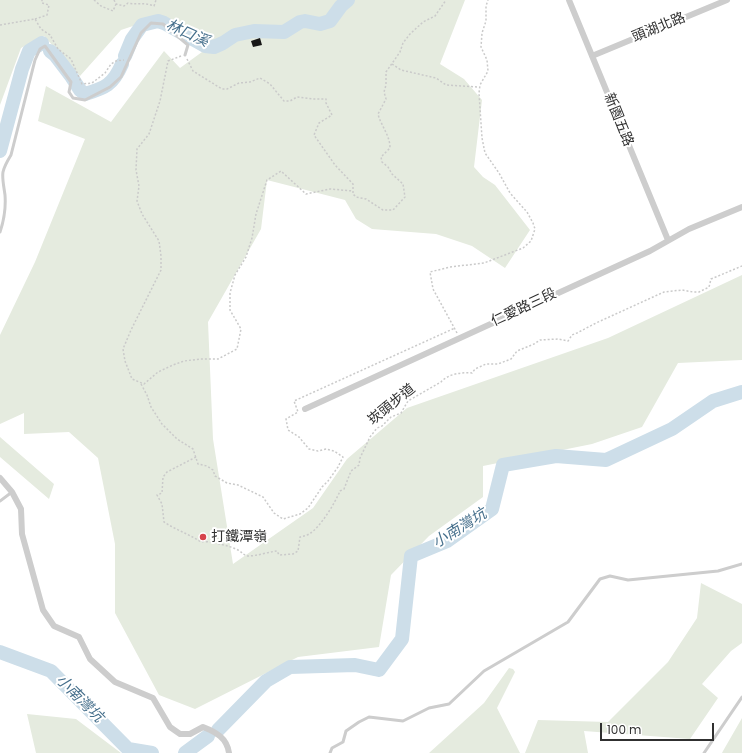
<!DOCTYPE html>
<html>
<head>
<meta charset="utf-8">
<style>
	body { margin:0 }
	#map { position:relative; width:742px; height:753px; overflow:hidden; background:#fff; font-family:Poppins,sans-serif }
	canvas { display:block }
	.scale { position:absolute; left:600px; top:723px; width:114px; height:18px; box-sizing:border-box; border:2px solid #303030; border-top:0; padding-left:5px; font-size:12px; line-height:14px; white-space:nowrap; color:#303030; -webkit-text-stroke:3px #fff; paint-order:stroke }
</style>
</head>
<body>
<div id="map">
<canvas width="742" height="753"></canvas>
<div class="scale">100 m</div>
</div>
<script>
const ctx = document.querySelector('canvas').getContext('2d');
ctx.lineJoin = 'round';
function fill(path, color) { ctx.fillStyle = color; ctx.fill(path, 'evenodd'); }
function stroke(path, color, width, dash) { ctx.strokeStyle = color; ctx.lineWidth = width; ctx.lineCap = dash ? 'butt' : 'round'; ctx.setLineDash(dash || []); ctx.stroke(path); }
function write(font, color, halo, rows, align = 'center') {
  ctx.font = font + ' Poppins,"Noto Sans TC",sans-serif'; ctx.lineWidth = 4; ctx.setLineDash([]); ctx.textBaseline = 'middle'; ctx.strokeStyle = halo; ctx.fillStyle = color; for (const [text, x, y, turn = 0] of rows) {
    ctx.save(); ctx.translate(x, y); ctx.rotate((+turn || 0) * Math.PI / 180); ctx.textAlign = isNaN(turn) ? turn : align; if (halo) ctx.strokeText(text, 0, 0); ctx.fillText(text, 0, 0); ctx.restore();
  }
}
fill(new Path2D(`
	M0,0h465l-25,64 24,15 18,21 -8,67 9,10 12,8 35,45 -25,38 -33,-22 -36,-12 -64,-5 -16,-10 -11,-19 -78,-20 -6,49 -53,93 5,117 20,125 80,-56 34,-49 60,-51 201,-70 134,-63v85l-64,3 -36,64 -50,17 -109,22v31l-54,39 -38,39 -12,72 -81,10 -103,52 -36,-14 -44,-82v-69l-17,-86 -29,-26 -45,2v-21l-24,11v-89l35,-73 50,-123 -47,-18 8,-35 65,36 53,-71 16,17 22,-16 -39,-36 -42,14 -41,46 -36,-40 -23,12 -21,57z
	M0,437l54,47 -5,15 -49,-42z
	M701,583l41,21v39l-11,8 -29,33 16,14 -28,41 -106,-8 4,22h-63l13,-33 70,2 60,-60 29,-44z
	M509,668l4,1 2,3 -18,36 23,45h-91l55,-50z
	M27,714l49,5 45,34h-85z
	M742,718v35h-20l1,-2z`), '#e5ebdf');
stroke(new Path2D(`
	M50,51l5,4 16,21 9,14 5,4c20,-6 28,-9 37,-30
	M125,56l7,-17 10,-14 16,-4 6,2 41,23 9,1 9,-4 12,-8 19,-4 30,1 16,-10 5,-1 15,3 10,-3 11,-15 7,-6
	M0,151l22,-82 7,-18 13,-8
	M0,652l51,19 77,78 24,4
	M218,730l48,-49 24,-14 65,-2 24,5 23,-31 9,-83 36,-15 45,-32 11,-44 53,-9 50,4 66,-31 41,-28 29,-9
	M185,753l23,-17`), '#cddee9', 14);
fill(new Path2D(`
	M260,38l2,7 -9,2 -2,-6z`), '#171717');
stroke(new Path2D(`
	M94,0l7,6 12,5 3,-7
	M114,0l2,4 8,2 4,-3c9,2 16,-1 26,3l2,-6
	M35,19l12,-4 2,-10 -7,-2v-3
	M0,25l35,-6 6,10 9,6 8,14 13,10 11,25 10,-1 13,-10 6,-9 5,-3 8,-1
	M181,56l-13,5 -8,40 -11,33 -12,15 -1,21 3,16 -2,15 5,13 17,27 2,15v14l-30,60 -8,19 2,12 7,18 12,5 14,-12 15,-7 11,-4 16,-2h18l19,-10 4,-20 -11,-19v-17l5,-18 11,-18 6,-19 4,-24 11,-34 14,-9 25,23 24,-5 23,2
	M187,59l6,12 29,18h5l12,-6 11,-1 10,-4 10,6 14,17h6l7,-4 16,2h13v4l6,12 -13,8 -5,12 21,30 18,19v10l3,3 10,2 17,11h10l12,-13 -2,-13 -11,-10 -4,-7 -6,-5 -1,-5 9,-9c0,-13 -9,-22 -12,-34l8,-15 -2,-7 2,-7v-13l14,-20 3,-9 7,-9 13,-12 12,-6 11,-16
	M392,64l9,6 35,8 10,7 33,2
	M457,333l-24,-44 -3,-17 20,-5 34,-4 39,-15 8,-7 4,-12 -2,-6 -6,-11 -17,-19 -11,-20 -14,-20 -3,-15 -3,-45 1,-8 8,-14 -1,-11 -6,-13 1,-14 4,-12v-15l2,-6
	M141,384l6,11 4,12 11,17 15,15 16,10 5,15 9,2 6,4 2,6 12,7 11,2 25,12 11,16 9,6 17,-5 8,-6 14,-21 6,-6 10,-14 5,-10 -9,-6 -8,-2 -8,2 -9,-2 -10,-12 -11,-7 -2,-11 12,-7 -4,-11 161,-73
	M196,457l-29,15 -4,5 -1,16 -5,2 5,9 2,18c12,8 25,12 37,20 7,-2 29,4 37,8 4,2 5,5 10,6 9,0 20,-4 29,-5l2,4 14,-1 5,-3 2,-14c3,-1 6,-1 9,-3 11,-6 26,-31 31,-43l4,-2 7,-18 8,-6 1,-7 10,-21 7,-9 5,-2 9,-9 10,-4 7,-12 33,-19c7,-8 20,-10 31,-9l3,-4 11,-5h12l13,-5 6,-8 17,-7 6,-4 18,-1 10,2 4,-6 5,-2 19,-10 68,-31 18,-2 11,2h6l10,-5 2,-8 31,-13`), '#cacaca', 1.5, [2, 2]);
stroke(new Path2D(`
	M0,232c4,-12 6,-24 5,-37 -3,-21 -5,-22 6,-40l24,-95 5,-11 5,-3 26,36 -2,10 4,6 12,2 25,-13 11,-10 20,-44 10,-10 12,1 25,21 -3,10
	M0,501l12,-9
	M330,753l2,-5 11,-6 3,-11 13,-9 10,-5 34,4 26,-13 20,-4 35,-33 84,-49 32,-43 10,-3 18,4 90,-9 24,-7
	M704,753l38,-56`), '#cdcdcd', 3);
stroke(new Path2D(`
	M569,0l99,240
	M592,56l135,-56
	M305,409l345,-158 39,-22 53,-22
	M0,478l12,14 9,17 1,25 21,76 11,16 25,11 11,22 25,23 38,16 17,29 10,7h10l13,-7c13,5 24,11 26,26`), '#cdcdcd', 6);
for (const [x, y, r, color] of [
	[203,537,4,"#d6434b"]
]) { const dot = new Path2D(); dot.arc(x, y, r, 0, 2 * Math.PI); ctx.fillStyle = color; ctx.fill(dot); stroke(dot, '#fff', 1.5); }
write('14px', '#303030', '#fff', [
	["頭湖北路",659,28,-22],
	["新園五路",618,120,68],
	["仁愛路三段",524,308,-25],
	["崁頭步道",392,405,-39]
]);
write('14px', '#303030', '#fff', [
	["打鐵潭嶺",211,537]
], 'left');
write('italic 15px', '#446e8b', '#fff', [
	["林口溪",187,34,24],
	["小南灣坑",460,529,-32],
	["小南灣坑",79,699,45]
]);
</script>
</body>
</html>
